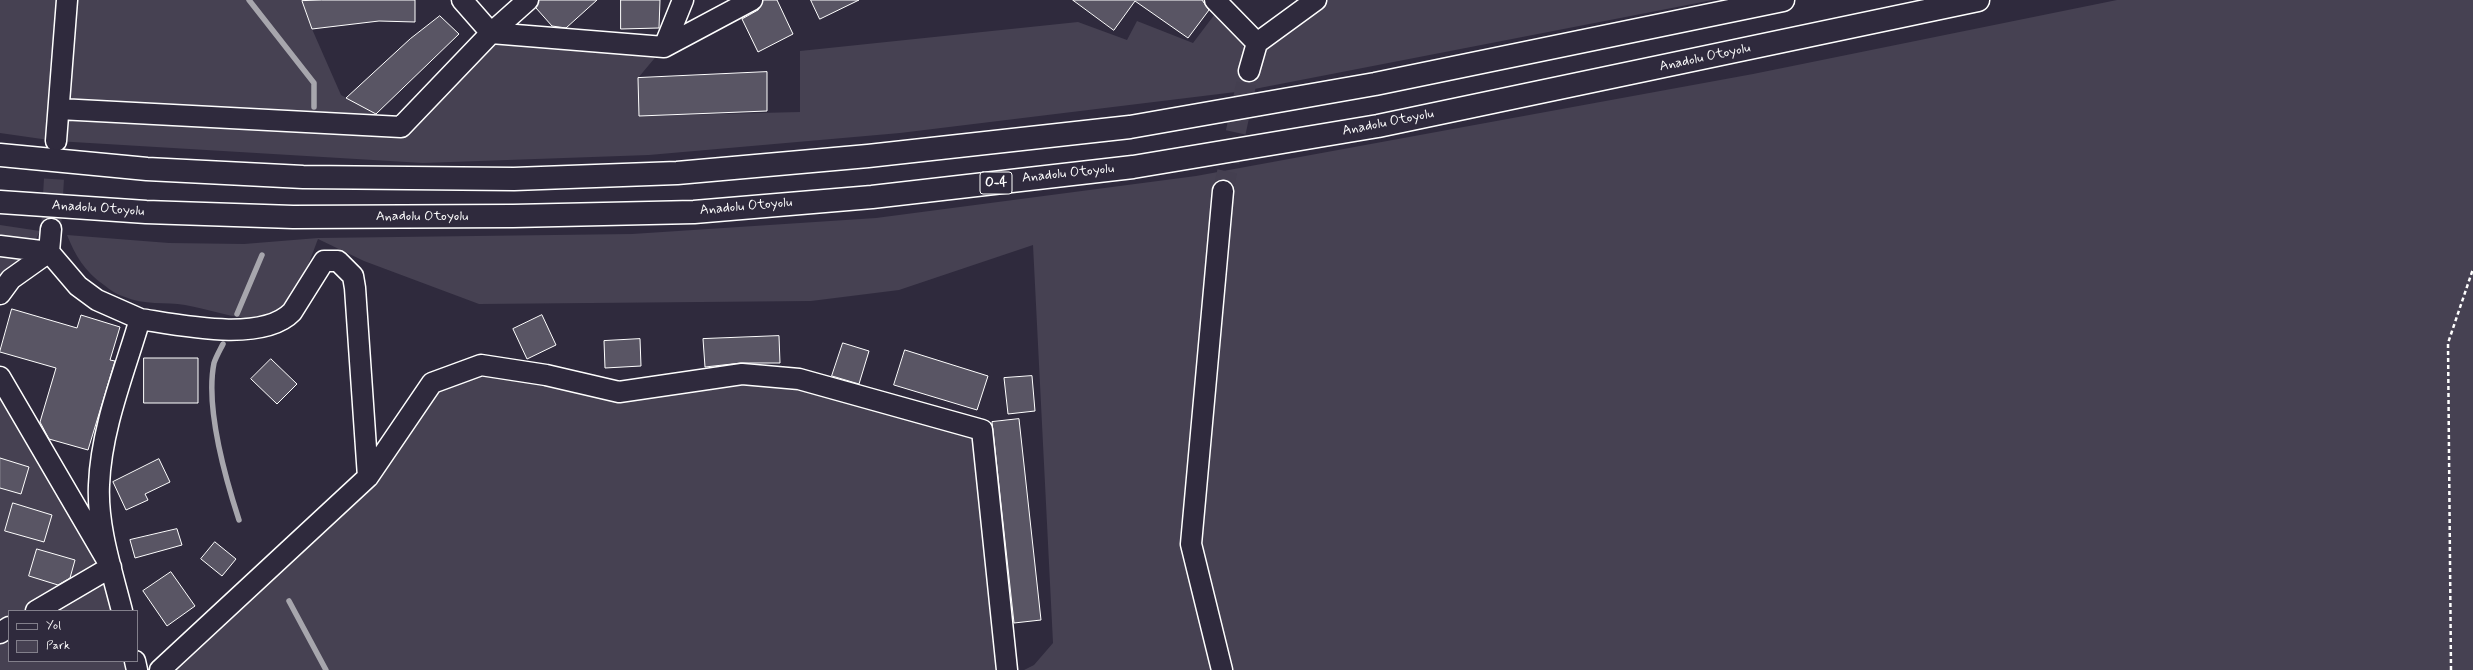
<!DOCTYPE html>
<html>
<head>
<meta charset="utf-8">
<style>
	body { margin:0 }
	#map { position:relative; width:2473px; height:670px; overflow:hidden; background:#2f2a3d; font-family:Mynerve,sans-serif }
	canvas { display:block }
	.legend { position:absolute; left:8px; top:610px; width:130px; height:52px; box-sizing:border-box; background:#2f2a3d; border:1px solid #827f8b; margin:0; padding:5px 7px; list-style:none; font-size:12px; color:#fff }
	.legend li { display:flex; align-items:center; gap:8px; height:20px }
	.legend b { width:20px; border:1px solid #827f8b }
</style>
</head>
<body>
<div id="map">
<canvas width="2473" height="670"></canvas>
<ul class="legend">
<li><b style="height:5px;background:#2f2a3d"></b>Yol</li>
<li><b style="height:11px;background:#464152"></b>Park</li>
</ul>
</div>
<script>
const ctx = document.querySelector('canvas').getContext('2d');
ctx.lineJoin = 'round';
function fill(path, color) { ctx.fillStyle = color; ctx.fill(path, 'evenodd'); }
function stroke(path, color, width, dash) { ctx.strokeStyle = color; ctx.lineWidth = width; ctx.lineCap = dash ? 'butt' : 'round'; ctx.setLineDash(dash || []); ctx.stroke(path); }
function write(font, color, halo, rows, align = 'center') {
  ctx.font = font + ' Mynerve,sans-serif'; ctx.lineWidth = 3.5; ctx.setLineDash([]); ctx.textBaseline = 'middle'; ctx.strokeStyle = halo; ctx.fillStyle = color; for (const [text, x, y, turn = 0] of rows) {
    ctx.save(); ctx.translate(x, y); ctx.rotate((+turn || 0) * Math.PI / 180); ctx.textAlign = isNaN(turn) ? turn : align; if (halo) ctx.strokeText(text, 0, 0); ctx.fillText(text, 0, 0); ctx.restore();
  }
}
fill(new Path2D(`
	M0,0h301l11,29 29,66 60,32 90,-94 173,14 -26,31 1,38 161,-4v-61l278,-29 49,18 10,-19 56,22 28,-37 36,36 59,-42h397l-469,91 -344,42 -251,22 -226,8 -367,-22 -56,-8z
	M2117,0h356v670h-1449l10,-5 19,-22 -20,-398 -134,45 -88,11 -332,3 -115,-43 -46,-22c-6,15 -25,72 -40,77 -29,9 -64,-6 -93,-11 -19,-3 -42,0 -60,-8 -7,-2 -15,-7 -21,-12 -19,-13 -29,-30 -37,-50l102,8 75,1 74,-6 314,-4 244,-16 320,-42 557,-102z
	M0,225l40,6 -7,14 -33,-2z
	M0,246l49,6 -49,42z
	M481,365l138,27 123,-18 240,56 25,240h-847l208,-193 64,-94z
	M0,377l111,190 11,44h-113v50h126l2,9h-137z`), '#464152');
stroke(new Path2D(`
	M249,0l65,83v24
	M237,314l25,-59
	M223,344c-3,6 -7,13 -9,19 -9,45 11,114 25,157
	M289,601l37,69`), '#a7a6ad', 5.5);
const building = new Path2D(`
	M322,0h93v22l-36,-1 -67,8 -10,-28z
	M539,0h58l-31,28 -14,-2 -16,-18z
	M621,0h39l-1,28 -38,1z
	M763,0h14l16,34 -35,18 -16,-33 16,-9z
	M811,0h48l-39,19z
	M1073,0h129l7,10 -21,28 -53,-37 -21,29z
	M440,16l19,18 -83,80 -30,-16 64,-59z
	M767,72v39l-128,5 -1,-38z
	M12,309l65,19 4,-13 39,12 -10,33 5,1 -27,89 -39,-11 -9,-17 16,-54 -56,-16z
	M542,315l14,30 -29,14 -14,-30z
	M779,336l1,27h-39l-36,4 -2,-28z
	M640,339l1,27 -36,2 -1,-27z
	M843,343l26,8 -10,33 -27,-8z
	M905,350l83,26 -11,34 -83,-25z
	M144,358h54v45h-54z
	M271,359l26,25 -20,20 -26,-25z
	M1032,376l3,35 -27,3 -4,-36z
	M1019,419l22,201 -27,3 -22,-201z
	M0,458l29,9 -8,27 -21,-6z
	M159,459l11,23 -25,12 3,6 -22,10 -13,-28z
	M13,503l39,12 -8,27 -39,-11z
	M177,529l5,16 -47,13 -5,-18z
	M215,542l21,17 -14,17 -21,-17z
	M37,549l38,11 -5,18 -12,7 -29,-9z
	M171,572l24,34 -28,20 -24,-35z`);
fill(building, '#595564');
stroke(building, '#fff', 1);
stroke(new Path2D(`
	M1223,191l26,-120
	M51,229l5,-84`), '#443f50', 20, [20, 10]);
const minor = new Path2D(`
	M462,0l29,33 173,14 88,-47
	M1215,0l42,43
	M664,47l19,-47
	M1249,71l8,-28 59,-43
	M59,109l342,18 90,-94 37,-33
	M56,141l11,-141
	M0,246l49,6 29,34 19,14 43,19c-16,54 -39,110 -41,166 -2,42 13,86 23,126
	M0,294l11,-15 38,-27 2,-23
	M140,319c39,6 122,24 152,-7l32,-51h14l15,15 2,12 13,189
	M0,377l111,190 -75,44
	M0,633l9,-6
	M135,661l2,9
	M160,670l208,-193 64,-94 49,-18 65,10 73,17 123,-18 57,5 183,51 25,240
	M1222,670l-31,-126 32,-353`);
const highway = new Path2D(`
	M0,155l147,14 156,8 211,2 163,-6 191,-17 262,-29 245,-43 408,-84
	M0,202l146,10 147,5 220,-1 181,-4 178,-15 261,-30 245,-41 600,-126`);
stroke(minor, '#fff', 23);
stroke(highway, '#fff', 25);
stroke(new Path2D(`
	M2451,670l-3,-327 25,-74`), '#fff', 2.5, [4, 3]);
stroke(minor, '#2f2a3d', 20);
stroke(highway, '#2f2a3d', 22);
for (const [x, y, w] of [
	[996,183,32]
]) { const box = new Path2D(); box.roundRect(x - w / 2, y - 11, w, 22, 3); ctx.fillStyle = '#2f2a3d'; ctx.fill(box); stroke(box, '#fff', 1); }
write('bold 13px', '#fff', null, [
	["O-4",996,183]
]);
write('14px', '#fff', '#2f2a3d', [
	["Anadolu Otoyolu",1705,58,-12],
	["Anadolu Otoyolu",1388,123,-11],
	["Anadolu Otoyolu",1068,174,-6],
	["Anadolu Otoyolu",746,207,-5],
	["Anadolu Otoyolu",98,209,4],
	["Anadolu Otoyolu",422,217]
]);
</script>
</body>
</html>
